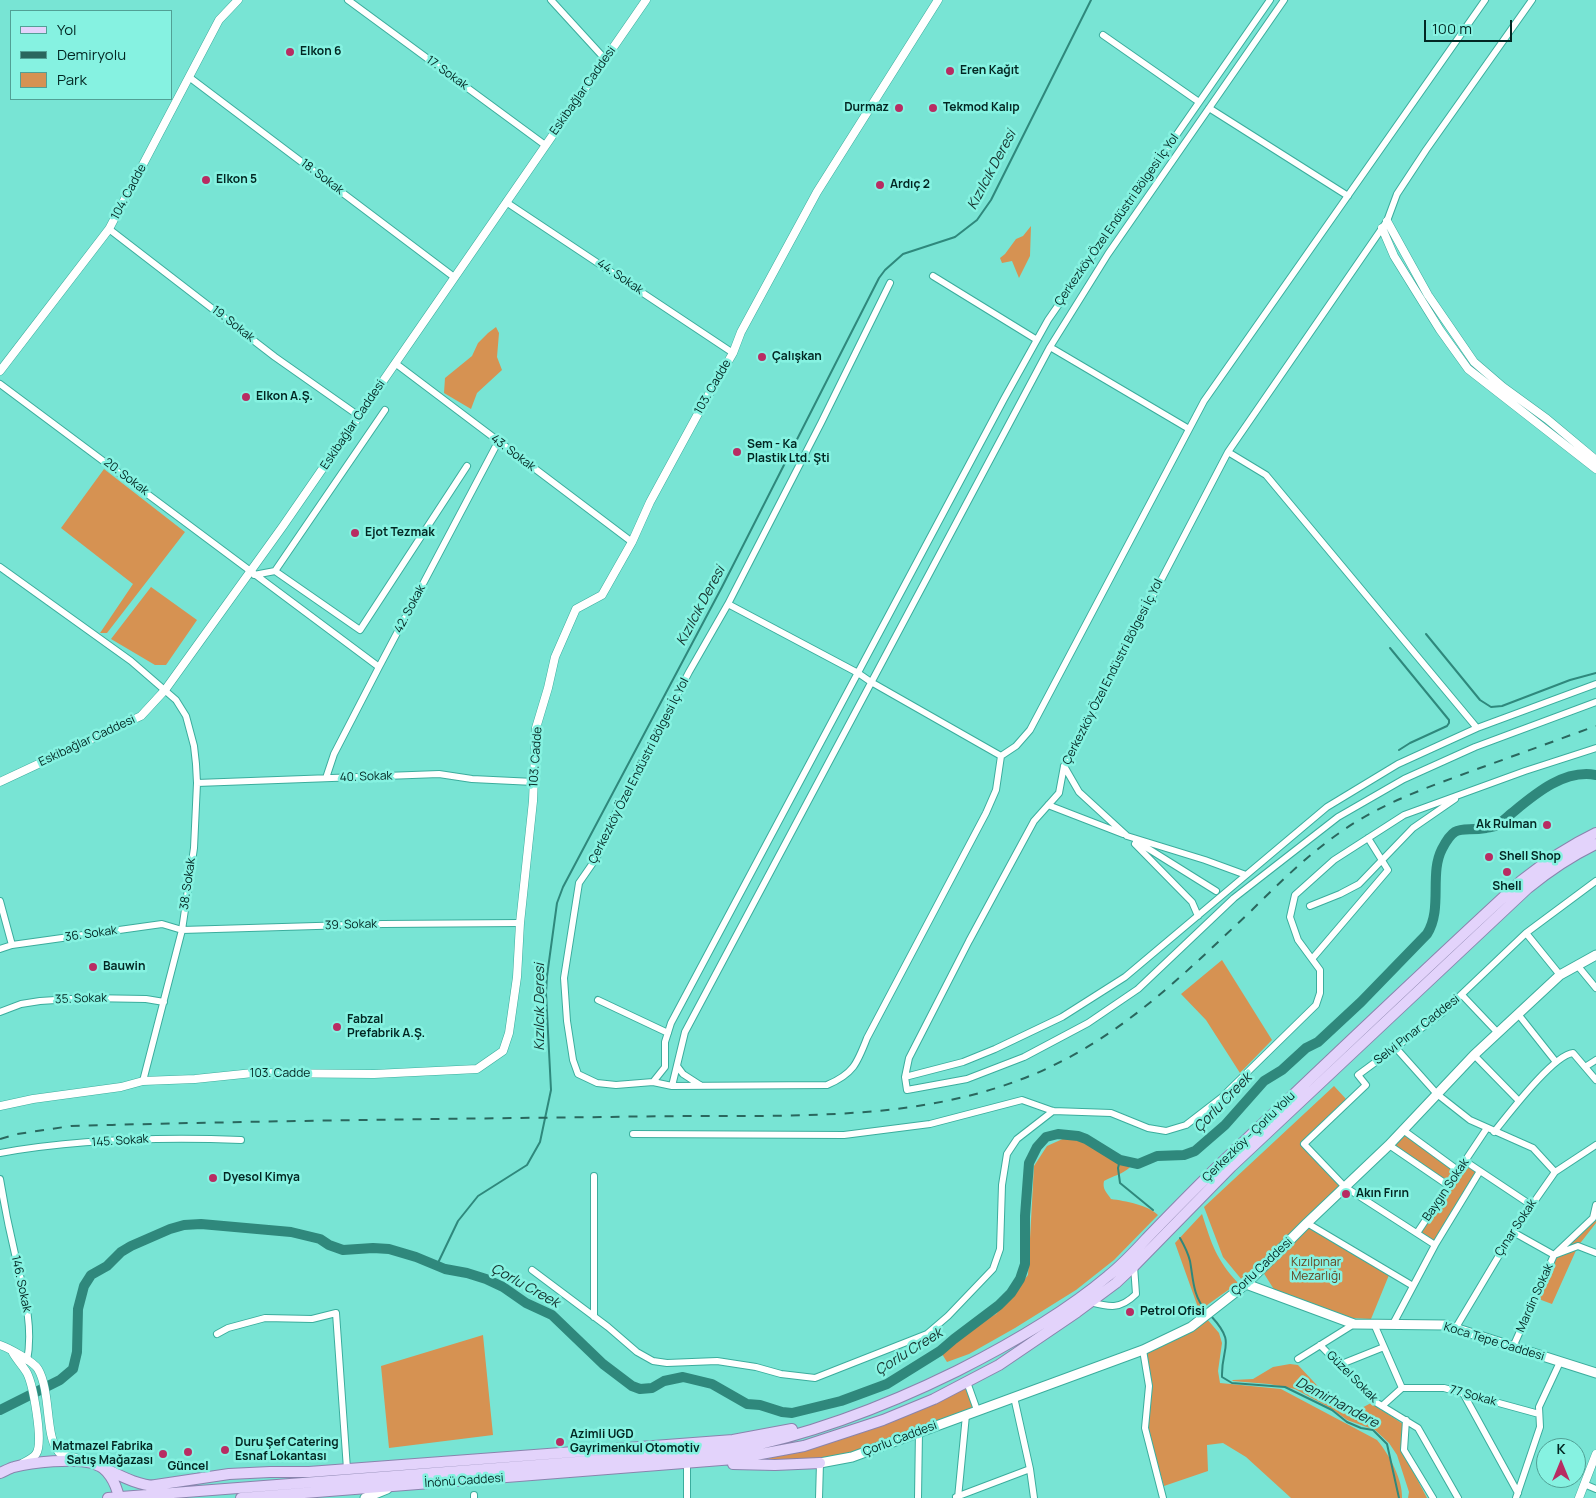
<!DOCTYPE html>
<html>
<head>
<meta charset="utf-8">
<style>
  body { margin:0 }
  #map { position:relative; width:1596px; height:1498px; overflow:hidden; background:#78e4d4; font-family:Manrope,sans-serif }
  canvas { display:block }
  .legend { position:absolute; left:10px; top:10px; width:162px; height:90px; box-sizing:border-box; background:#86f2e1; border:1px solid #51a095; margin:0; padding:6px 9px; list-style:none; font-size:15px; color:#022622 }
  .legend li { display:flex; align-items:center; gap:10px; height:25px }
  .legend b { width:25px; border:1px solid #51a095 }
  .north { position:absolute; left:1536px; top:1438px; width:50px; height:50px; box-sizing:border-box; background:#86f2e1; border:1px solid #51a095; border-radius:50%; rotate:0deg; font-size:14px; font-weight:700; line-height:20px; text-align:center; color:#022622 }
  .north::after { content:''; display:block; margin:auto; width:18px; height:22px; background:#b82c62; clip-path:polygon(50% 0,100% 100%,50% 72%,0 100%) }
  .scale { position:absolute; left:1424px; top:20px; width:88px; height:22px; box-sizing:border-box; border:2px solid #022622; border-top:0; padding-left:6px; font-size:15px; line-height:18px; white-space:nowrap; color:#022622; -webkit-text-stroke:4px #86f2e1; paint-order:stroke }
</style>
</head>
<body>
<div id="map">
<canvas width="1596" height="1498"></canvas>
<ul class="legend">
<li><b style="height:6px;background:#e3d3fb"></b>Yol</li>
<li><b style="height:6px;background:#2a675e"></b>Demiryolu</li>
<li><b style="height:14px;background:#d69252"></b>Park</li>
</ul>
<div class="north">K</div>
<div class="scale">100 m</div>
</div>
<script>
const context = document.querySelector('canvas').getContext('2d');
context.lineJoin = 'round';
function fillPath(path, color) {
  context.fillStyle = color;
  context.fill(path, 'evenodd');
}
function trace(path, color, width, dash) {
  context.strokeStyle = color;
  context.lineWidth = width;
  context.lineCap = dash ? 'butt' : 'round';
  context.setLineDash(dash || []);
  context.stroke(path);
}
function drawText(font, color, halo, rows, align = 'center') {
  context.font = font + ' Manrope,sans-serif';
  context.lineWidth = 5;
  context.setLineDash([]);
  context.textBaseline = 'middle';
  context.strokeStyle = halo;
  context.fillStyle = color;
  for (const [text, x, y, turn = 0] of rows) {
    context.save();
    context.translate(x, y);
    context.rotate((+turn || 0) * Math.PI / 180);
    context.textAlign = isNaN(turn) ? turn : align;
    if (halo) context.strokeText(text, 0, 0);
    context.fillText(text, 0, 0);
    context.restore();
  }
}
fillPath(new Path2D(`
  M 1031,226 L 1030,256 L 1019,278 L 1012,261 L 1002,263 L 1000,258 L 1005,254 L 1016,239 L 1023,236 Z
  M 496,327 L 499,333 L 497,357 L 502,370 L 477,393 L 471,409 L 444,393 L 445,378 L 472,356 L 478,343 L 488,333 Z
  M 104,469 L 185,532 L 107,633 L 100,633 L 133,584 L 61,528 Z
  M 151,587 L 197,620 L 166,665 L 155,665 L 111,639 Z
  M 1222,960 L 1272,1040 L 1240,1073 L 1206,1020 L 1181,994 Z
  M 1334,1086 L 1346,1099 L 1300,1143 L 1340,1185 L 1242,1280 L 1223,1257 L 1204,1207 Z
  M 1403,1130 L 1458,1171 L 1465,1161 L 1480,1171 L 1435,1245 L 1417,1233 L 1449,1186 L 1389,1145 Z
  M 1067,1137 L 1134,1160 C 1130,1173 1114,1175 1104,1181 C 1102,1189 1107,1193 1111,1199 C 1125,1201 1148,1205 1158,1215 L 1114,1260 L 1076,1290 L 1015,1328 L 969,1354 L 947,1362 L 942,1354 L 971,1327 L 996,1314 L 1028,1275 L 1034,1166 L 1047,1146 Z
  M 1596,1205 L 1596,1223 L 1578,1246 L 1552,1304 L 1536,1298 L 1554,1255 L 1593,1218 Z
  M 1202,1214 C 1212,1245 1216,1259 1238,1283 L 1203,1308 L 1200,1313 L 1175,1243 Z
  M 1309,1225 L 1389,1275 L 1371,1319 L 1351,1318 L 1275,1291 L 1263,1272 Z
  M 1207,1319 L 1219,1333 L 1222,1343 L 1218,1371 L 1220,1383 L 1281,1389 L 1377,1440 C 1389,1454 1403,1480 1402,1498 L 1291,1498 L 1246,1457 L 1223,1443 L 1207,1445 L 1208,1471 L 1164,1486 L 1147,1428 L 1150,1387 L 1145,1350 Z
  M 483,1335 L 493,1435 L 389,1448 L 381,1366 Z
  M 1290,1364 L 1298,1365 L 1327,1396 L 1354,1412 L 1371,1403 L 1403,1424 L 1402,1450 L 1427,1498 L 1408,1498 L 1409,1492 L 1397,1455 L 1389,1443 L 1375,1430 L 1347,1420 L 1332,1409 L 1295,1389 L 1269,1384 L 1232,1381 L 1233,1380 L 1253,1379 L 1273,1367 Z
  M 965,1387 L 974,1410 L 852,1455 L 821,1461 L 780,1461 L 767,1459 L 848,1435 Z`), '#d69252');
trace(new Path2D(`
  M 1426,634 L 1480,700 L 1491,707 L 1502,706 L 1570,680 L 1596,673
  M 1390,648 L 1449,720 L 1449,723 L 1447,726 L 1410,743 L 1399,750
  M 1120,1160 L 1118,1168 L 1120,1183 L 1153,1210
  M 1180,1238 C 1184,1245 1188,1253 1190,1261 C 1193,1277 1193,1298 1206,1310
  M 437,1265 L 458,1221 L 478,1196 L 527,1165 L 540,1142 L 551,1090 L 546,993 L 547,976 L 557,903 L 563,887 L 722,587 L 879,278 L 885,270 L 903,254 L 955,237 L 977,220 L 991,200 L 1091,0
  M 1211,1316 C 1237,1344 1221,1346 1222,1377 L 1232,1383 L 1285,1387 L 1332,1410 L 1347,1422 L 1361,1428 L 1373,1430 L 1387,1444 L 1399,1498`), '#2f887c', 2);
trace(new Path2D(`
  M 0,1410 L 60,1380 L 73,1369 L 77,1352 L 78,1309 L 84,1286 L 91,1275 L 107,1266 L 121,1252 L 131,1246 L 170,1229 L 184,1225 L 201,1224 L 291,1232 L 320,1239 L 329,1245 L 343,1250 L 373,1248 L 389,1249 L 416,1257 L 445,1269 L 467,1273 L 486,1279 L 503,1287 L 526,1303 L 552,1315 L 603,1364 L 632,1386 L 640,1389 L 652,1388 L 664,1381 L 683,1377 L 712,1384 L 747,1404 L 760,1405 L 782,1412 L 792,1413 L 841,1401 L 887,1384 L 940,1351 L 954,1339 L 999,1305 L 1011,1293 L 1020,1279 L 1025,1264 L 1025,1216 L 1029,1163 L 1037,1147 L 1046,1137 L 1058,1134 L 1078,1136 L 1086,1139 L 1120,1160 L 1138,1164 L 1157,1156 L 1184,1155 L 1195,1151 L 1225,1125 L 1264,1081 L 1282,1070 L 1306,1048 L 1318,1042 L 1361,1002 L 1427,934 C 1443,909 1429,874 1442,849 C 1456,822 1461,832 1486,828 C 1490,827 1494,827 1497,825 C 1502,822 1507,817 1512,813 C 1535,794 1564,769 1596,775`), '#2f887c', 10);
const minor = new Path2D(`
  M 348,0 L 545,145
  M 551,0 L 605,59
  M 1532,0 L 1426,150 L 1397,194 L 1387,221 L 1228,452 L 1064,766 L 1059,793 L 1034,821 L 969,941 L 909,1058 L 905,1077 L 907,1090 L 967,1079 L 1024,1057 L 1088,1023 L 1138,989 L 1234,898 L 1338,817 L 1404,779 L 1475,747 L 1596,702
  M 1103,35 L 1199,102
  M 189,77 L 454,277
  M 1209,108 L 1348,196
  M 506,202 L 733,353
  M 109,229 L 275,357 L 359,416
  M 933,276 L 1037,340
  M 890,283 L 821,423 L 728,604 L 689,672 L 610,824 L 597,857 L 579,883 L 564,978 L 567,1021 L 573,1060 L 578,1074 L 597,1083 L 616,1085 L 653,1082 L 672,1086 L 827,1085 C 853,1074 857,1064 867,1038 L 986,813 L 996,790 L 1001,756 L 1016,746 L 1030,730 L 1204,401 L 1485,0
  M 1050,347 L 1189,429
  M 395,363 L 632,542
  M 0,384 L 379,667
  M 385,410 L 275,571 L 360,630 L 467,466
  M 1228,452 L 1266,475 L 1477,728
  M 0,567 L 131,661 L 176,700 L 186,716 L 194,746 L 196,764 L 197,783 L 194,848 L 182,930 L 143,1081
  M 254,575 L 275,571
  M 728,604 L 858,673 L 871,682 L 1001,756
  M 1064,766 L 1079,792 L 1127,836 L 1205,860 L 1246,875
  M 326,778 L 334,754 L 379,667 L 498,442
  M 197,783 L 439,774 L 472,779 L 534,782
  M 1048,805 L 1123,834
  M 1136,841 L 1216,891
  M 1135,844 L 1192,902 L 1198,916
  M 0,901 L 12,945
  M 1310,906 L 1340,894 L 1359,884 L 1413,828 L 1455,799
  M 1526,933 L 1560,975
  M 0,949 L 12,945 L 162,924 L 182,930 L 383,924 L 520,923
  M 1312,959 L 1388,870 L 1368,838
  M 1577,965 L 1596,988
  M 1462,995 L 1498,1033
  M 598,1000 L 668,1033
  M 0,1012 L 21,1004 L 40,1001 L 87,998 L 146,999 L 164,1002
  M 1518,1014 L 1556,1062
  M 1396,1048 L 1437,1094 L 1470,1120 L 1533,1148 L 1555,1172
  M 1474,1055 L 1519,1101
  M 677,1066 L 683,1074 L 700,1085
  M 1585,1067 L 1596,1060
  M 905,1077 L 963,1062 L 995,1049 L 1062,1017 L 1125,977 L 1327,807 L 1398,764 L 1477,728 L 1596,684
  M 653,1082 L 665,1067 L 665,1042 L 671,1023 L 1004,399 L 1048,320 L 1270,0
  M 672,1086 L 685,1032 L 1050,347 L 1108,254 L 1284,0
  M 1403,1130 L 1459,1171
  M 1494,1132 C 1508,1115 1553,1055 1573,1053 L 1596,1080
  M 633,1134 L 844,1135 L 930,1124 L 1022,1100 L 1053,1111 L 1111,1113 L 1148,1128 L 1166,1131 L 1186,1125 L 1221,1098 L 1316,1005 L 1320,993 L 1320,970 L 1298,940 L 1290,917 L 1295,895 L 1334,860 L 1404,815 L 1525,771 L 1596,748
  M 1389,1145 L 1449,1186
  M 0,1153 C 79,1139 161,1137 241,1140
  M 1465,1161 L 1531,1205
  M 594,1176 L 594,1317
  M 0,1179 C 4,1204 9,1229 15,1254 C 23,1289 34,1325 27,1361
  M 1307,1223 L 1413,1286
  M 1513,1232 L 1554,1255 L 1578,1246 L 1596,1253
  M 1417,1233 L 1487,1128
  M 1435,1245 L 1345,1187 L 1304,1144 L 1366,1085 L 1358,1075 L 1442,1013 L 1526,933 L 1596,881
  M 532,1270 L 608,1327 L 637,1352 L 653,1361 L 667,1363 L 717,1361 L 756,1367 L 781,1374 L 815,1378 L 927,1334 L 948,1316 L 993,1269 L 1000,1249 L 1002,1185 L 1007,1154 L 1017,1139 L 1053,1111
  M 1090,1302 C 1109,1307 1120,1310 1136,1294 L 1134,1266
  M 1374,1324 L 1402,1388
  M 1393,1324 L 1435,1245 L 1480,1171
  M 1455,1329 L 1513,1232 L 1555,1172 L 1596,1145
  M 217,1334 L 228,1328 L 265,1318 L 312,1319 L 336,1313 L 347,1469
  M 1320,1345 L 1377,1403 L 1418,1428 L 1458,1498
  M 1513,1347 L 1554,1255 L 1593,1218 L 1596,1205
  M 1143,1350 L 1149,1386 L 1145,1428 L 1163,1498
  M 1298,1359 L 1354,1324
  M 1339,1365 L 1384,1347
  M 967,1382 L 977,1410
  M 1463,1393 L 1518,1493
  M 1014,1397 L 1030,1469 L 1034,1498
  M 1382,1406 L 1402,1388 L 1444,1388 L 1539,1414
  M 1406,1420 L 1404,1450 L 1433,1498
  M 687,1464 L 687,1498
  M 1584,1484 L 1596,1489
  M 474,1495 L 474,1498
  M 956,1497 L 1030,1469
  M 819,1498 L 820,1463
  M 918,1498 L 919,1431
  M 958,1498 L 966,1415
  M 1516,1498 L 1540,1427 L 1539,1407 L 1560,1362`);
const tertiary = new Path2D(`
  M 1387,221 L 1428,295 L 1474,362 L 1503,387 L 1547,419 L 1596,460
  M 1382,228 L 1394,256 L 1440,330 L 1468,369 L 1596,469
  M 0,371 L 109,229 L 219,20 L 238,0
  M 0,782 L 141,716 L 165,690 L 283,526 L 646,0
  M 0,1106 L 33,1099 L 121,1087 L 143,1081 L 195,1079 L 253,1073 L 374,1074 L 477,1069 L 503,1051 L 509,1033 L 517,977 L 520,923 L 533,801 L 536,728 L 548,688 L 555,657 L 576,609 L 602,595 L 632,542 L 650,502 L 705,401 L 733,353 L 741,332 L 817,192 L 938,0
  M 0,1345 C 9,1348 34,1362 38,1369 C 51,1391 45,1436 58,1451 C 62,1456 70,1457 76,1458
  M 13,1353 C 17,1360 23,1366 27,1373 C 33,1385 44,1443 36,1454 C 33,1458 27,1461 23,1463
  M 1579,1498 L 1596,1454`);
const secondary = new Path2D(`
  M 1246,1284 L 1354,1324 L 1445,1325 L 1596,1373
  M 820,1463 L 852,1457 L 1143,1350 L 1191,1327 L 1246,1284 L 1307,1223 L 1389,1145 L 1474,1055 L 1560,975 L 1596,955
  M 365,1498 L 387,1489`);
const primary = new Path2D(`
  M 92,1463 C 113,1471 133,1485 156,1486
  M 733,1464 L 775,1465 L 820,1463
  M 0,1473 C 5,1471 10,1468 14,1467 C 32,1462 74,1458 92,1463 C 108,1467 116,1483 119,1498
  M 149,1486 L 229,1474 L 270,1472 L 309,1472 L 733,1440 L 792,1429
  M 108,1498 L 732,1450 C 811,1435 886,1406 957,1371 C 1010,1344 1063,1314 1108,1276 C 1122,1265 1135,1251 1147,1238 C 1176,1208 1205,1178 1235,1150 C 1330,1060 1425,969 1521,881 C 1545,862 1569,846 1596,833
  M 241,1498 L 734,1459 L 804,1446 L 883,1420 L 934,1399 L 999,1365 L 1077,1312 L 1116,1283 L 1134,1266 L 1231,1167 L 1528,888 C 1549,871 1571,856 1596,844`);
trace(minor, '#3bad9d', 8);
trace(tertiary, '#3bad9d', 9);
trace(secondary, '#3bad9d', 11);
trace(primary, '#8984ad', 12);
trace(minor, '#fff', 6);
trace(tertiary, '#fff', 8);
trace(secondary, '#fff', 9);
trace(primary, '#e3d3fb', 10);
trace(new Path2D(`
  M 0,1139 L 17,1134 L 71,1126 C 249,1121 427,1119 606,1117 C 655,1116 705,1116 754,1116 C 852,1115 945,1112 1037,1073 C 1124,1035 1184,974 1252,910 C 1281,881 1311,852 1345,829 C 1386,801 1434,785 1480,768 C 1519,754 1557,740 1596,726`), '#2a675e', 2, [9, 9]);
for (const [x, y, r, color] of [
  [290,52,5,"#b82c62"],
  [950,71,5,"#b82c62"],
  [899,108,5,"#b82c62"],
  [933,108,5,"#b82c62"],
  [206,180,5,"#b82c62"],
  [880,185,5,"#b82c62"],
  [762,357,5,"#b82c62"],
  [246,397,5,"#b82c62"],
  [737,452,5,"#b82c62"],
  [355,533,5,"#b82c62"],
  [1547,825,5,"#b82c62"],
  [1489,857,5,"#b82c62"],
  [1507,872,5,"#b82c62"],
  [93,967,5,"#b82c62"],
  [337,1027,5,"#b82c62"],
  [213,1178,5,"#b82c62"],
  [1346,1194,5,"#b82c62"],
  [1130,1312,5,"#b82c62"],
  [560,1442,5,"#b82c62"],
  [225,1450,5,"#b82c62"],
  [188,1452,5,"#b82c62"],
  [163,1454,5,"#b82c62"]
]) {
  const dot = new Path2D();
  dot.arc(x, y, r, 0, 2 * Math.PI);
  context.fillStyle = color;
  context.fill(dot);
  trace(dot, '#86f2e1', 2);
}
drawText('bold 12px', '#022622', '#86f2e1', [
  ["Elkon 6",300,52],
  ["Eren Kağıt",960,71],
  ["Durmaz",889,108,"right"],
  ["Tekmod Kalıp",943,108],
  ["Elkon 5",216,180],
  ["Ardıç 2",890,185],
  ["Çalışkan",772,357],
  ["Elkon A.Ş.",256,397],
  ["Sem - Ka",747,445],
  ["Plastik Ltd. Şti",747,459],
  ["Ejot Tezmak",365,533],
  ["Ak Rulman",1537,825,"right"],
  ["Shell Shop",1499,857],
  ["Shell",1507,887,"center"],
  ["Bauwin",103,967],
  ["Fabzal",347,1020],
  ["Prefabrik A.Ş.",347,1034],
  ["Dyesol Kimya",223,1178],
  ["Akın Fırın",1356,1194],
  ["Petrol Ofisi",1140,1312],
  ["Azimli UGD",570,1435],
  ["Gayrimenkul Otomotiv",570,1449],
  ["Duru Şef Catering",235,1443],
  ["Esnaf Lokantası",235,1457],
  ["Matmazel Fabrika",153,1447,"right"],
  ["Satış Mağazası",153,1461,"right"],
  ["Güncel",188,1467,"center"]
], 'left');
drawText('12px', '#022622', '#86f2e1', [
  ["17. Sokak",447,73,36],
  ["Eskibağlar Caddesi",583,91,-55],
  ["18. Sokak",322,177,37],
  ["104. Cadde",129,192,-62],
  ["Çerkezköy Özel Endüstri Bölgesi İç Yol",1117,220,-55],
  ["44. Sokak",620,277,34],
  ["19. Sokak",233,324,38],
  ["103. Cadde",713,387,-60],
  ["Eskibağlar Caddesi",353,425,-56],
  ["43. Sokak",513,453,37],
  ["20. Sokak",126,477,37],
  ["42. Sokak",410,609,-62],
  ["Çerkezköy Özel Endüstri Bölgesi İç Yol",1113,672,-63],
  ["Eskibağlar Caddesi",87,741,-25],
  ["103. Cadde",536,757,-86],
  ["Çerkezköy Özel Endüstri Bölgesi İç Yol",639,771,-63],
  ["40. Sokak",366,777,-2],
  ["38. Sokak",188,884,-82],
  ["39. Sokak",351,925,-2],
  ["36. Sokak",91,934,-8],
  ["35. Sokak",81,999,-2],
  ["Selvi Pınar Caddesi",1417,1030,-38],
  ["103. Cadde",280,1074],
  ["Çerkezköy - Çorlu Yolu",1249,1137,-44],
  ["145. Sokak",120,1141,-4],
  ["Baygın Sokak",1446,1190,-56],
  ["Çınar Sokak",1516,1228,-57],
  ["Çorlu Caddesi",1262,1267,-43],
  ["146. Sokak",21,1284,78],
  ["Mardin Sokak",1535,1298,-66],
  ["Koca Tepe Caddesi",1494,1342,17],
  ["Güzel Sokak",1352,1377,45],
  ["77 Sokak",1473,1396,15],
  ["Çorlu Caddesi",900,1439,-21],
  ["İnönü Caddesi",464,1481,-4]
]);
drawText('12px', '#664220', '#86f2e1', [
  ["Kızılpınar",1316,1263],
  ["Mezarlığı",1316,1277]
]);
drawText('italic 14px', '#15312d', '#86f2e1', [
  ["Kızılcık Deresi",992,170,-62],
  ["Kızılcık Deresi",701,606,-62],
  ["Kızılcık Deresi",540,1007,-90],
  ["Çorlu Creek",1223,1103,-46],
  ["Çorlu Creek",525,1286,29],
  ["Çorlu Creek",909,1352,-32],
  ["Demirhandere",1337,1403,28]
]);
</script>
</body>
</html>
